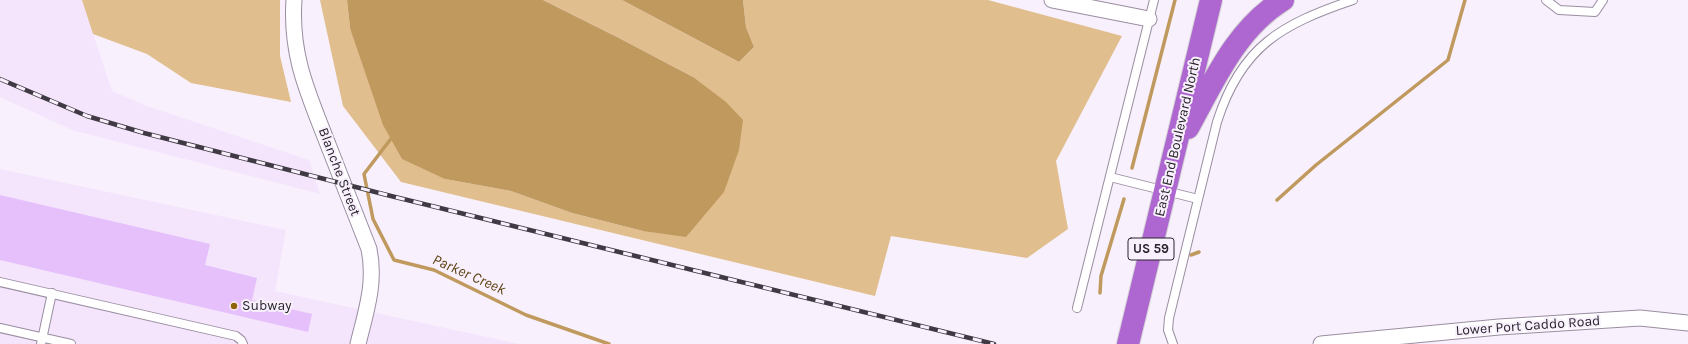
<!DOCTYPE html>
<html>
<head>
<meta charset="utf-8">
<style>
  body { margin:0 }
  canvas { display:block; background:#f8f0fc }
</style>
</head>
<body>
<canvas width="1688" height="344"></canvas>
<script>
const context = document.querySelector('canvas').getContext('2d');
context.lineJoin = 'round';
function fillPath(path, color) {
  context.fillStyle = color;
  context.fill(path, 'evenodd');
}
function trace(path, color, width, dash) {
  context.strokeStyle = color;
  context.lineWidth = width;
  context.lineCap = dash ? 'butt' : 'round';
  context.setLineDash(dash || []);
  context.stroke(path);
}
function drawText(font, color, halo, rows, align = 'center') {
  context.font = font + ' Karla,sans-serif';
  context.lineWidth = 4;
  context.setLineDash([]);
  context.textBaseline = 'middle';
  context.strokeStyle = halo;
  context.fillStyle = color;
  for (const [text, x, y, turn = 0] of rows) {
    context.save();
    context.translate(x, y);
    context.rotate((+turn || 0) * Math.PI / 180);
    context.textAlign = isNaN(turn) ? turn : align;
    if (halo) context.strokeText(text, 0, 0);
    context.fillText(text, 0, 0);
    context.restore();
  }
}
fillPath(new Path2D(`
  M 0,0 L 82,0 L 112,91 L 147,106 L 309,160 L 320,194 L 72,130 L 0,97 Z
  M 0,169 L 286,230 L 275,291 L 519,344 L 0,344 Z`), '#f4e5fc');
fillPath(new Path2D(`
  M 82,0 L 280,0 L 280,56 L 291,102 L 191,83 L 147,54 L 93,34 Z
  M 320,0 L 347,0 L 350,28 L 445,179 L 511,191 L 572,213 L 643,231 L 693,77 L 619,38 L 543,0 L 622,0 L 739,62 L 754,47 L 746,27 L 743,0 L 988,0 L 1122,36 L 1056,161 L 1068,229 L 1027,258 L 891,236 L 875,296 L 401,182 L 343,106 Z`), '#e1be8d');
fillPath(new Path2D(`
  M 347,0 L 543,0 L 619,38 L 693,77 L 726,102 L 743,120 L 739,150 L 724,192 L 686,237 L 643,231 L 572,213 L 511,191 L 445,179 L 402,159 L 383,125 L 350,28 Z
  M 622,0 L 743,0 L 746,27 L 754,47 L 739,62 Z`), '#c0995e');
trace(new Path2D(`
  M 393,136 L 364,174 L 373,219 L 394,260 L 434,270 L 526,315 L 609,344
  M 1132,168 L 1175,0
  M 1277,200 L 1316,165 L 1448,60 L 1465,0
  M 1191,255 L 1199,252
  M 1100,293 L 1101,276 L 1124,199`), '#c0995e', 3.5);
fillPath(new Path2D(`
  M 0,195 L 210,244 L 205,265 L 257,278 L 252,300 L 312,314 L 308,332 L 0,260 Z`), '#e6c0fb');
const lane = new Path2D(`
  M 1546,0 L 1559,10 L 1595,12 L 1603,0
  M 1110,177 L 1198,199
  M 0,282 L 236,336 L 241,340 L 243,344
  M 1077,308 L 1154,0
  M 0,328 L 71,344
  M 41,344 L 52,293
  M 1173,344 L 1168,330 L 1169,318 L 1217,122 C 1241,46 1282,24 1353,0`);
const street = new Path2D(`
  M 294,0 C 290,57 309,95 329,147 C 342,181 356,215 369,249 C 376,283 366,311 358,344
  M 1052,0 L 1149,19
  M 1321,344 L 1499,327 L 1640,318 L 1688,323`);
const highway = new Path2D(`
  M 1188,128 C 1214,81 1236,29 1283,0
  M 1128,344 L 1211,0`);
trace(lane, '#9a8da1', 10);
trace(street, '#9a8da1', 17);
trace(highway, '#d4d3d5', 24);
trace(lane, '#fff', 8);
trace(street, '#fff', 15);
trace(highway, '#ae67d1', 22);
const rail = new Path2D(`
  M 0,79 L 87,116 L 144,133 L 391,196 L 994,344`);
trace(rail, '#3f3a43', 4.5);
trace(rail, '#f8f0fc', 3, [9]);
for (const [x, y, r, color] of [
  [234,306,4,"#8f630b"]
]) {
  const dot = new Path2D();
  dot.arc(x, y, r, 0, 2 * Math.PI);
  context.fillStyle = color;
  context.fill(dot);
  trace(dot, '#f8f0fc', 1.5);
}
for (const [x, y, w] of [
  [1151,249,46]
]) {
  const box = new Path2D();
  box.roundRect(x - w / 2, y - 11, w, 22, 3);
  context.fillStyle = '#f8f0fc';
  context.fill(box);
  trace(box, '#2a252d', 1);
}
drawText('bold 13px', '#2a252d', null, [
  ["US 59",1151,249]
]);
drawText('14px', '#2a252d', '#f8f0fc', [
  ["East End Boulevard North",1178,137,-77],
  ["Blanche Street",339,172,69],
  ["Lower Port Caddo Road",1528,326,-4]
]);
drawText('14px', '#2a252d', '#f8f0fc', [
  ["Subway",242,306]
], 'left');
drawText('italic 15px', '#5d4213', '#f8f0fc', [
  ["Parker Creek",469,275,24]
]);
</script>
</body>
</html>
